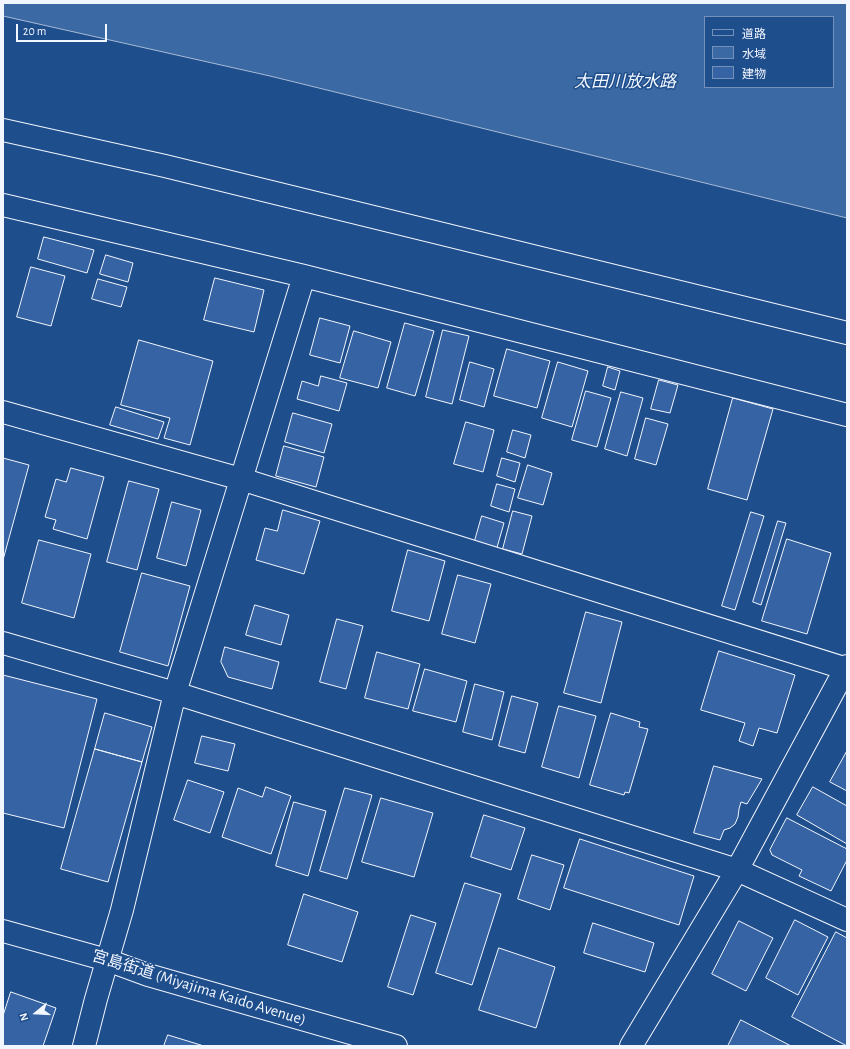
<!DOCTYPE html>
<html>
<head>
<meta charset="utf-8">
<style>
  body { margin:0 }
  #map { position:relative; width:850px; height:1049px; overflow:hidden; background:#1f4e8c; font-family:"Alegreya Sans","Noto Sans JP",sans-serif }
  canvas { display:block }
  .frame { position:absolute; inset:0; border:4px solid #f2f6ff; pointer-events:none }
  .legend { position:absolute; left:704px; top:16px; width:130px; height:72px; box-sizing:border-box; background:#1f4e8c; border:1px solid #7391ba; margin:0; padding:5px 7px; list-style:none; font-size:12px; color:#f2f6ff }
  .legend li { display:flex; align-items:center; gap:8px; height:20px }
  .legend b { width:20px; border:1px solid #7391ba }
  .north { position:absolute; left:16px; top:993px; width:40px; height:40px; -webkit-text-stroke:3px #1f4e8c; paint-order:stroke; rotate:252deg; font-size:11px; font-weight:700; line-height:16px; text-align:center; color:#f2f6ff }
  .north::after { content:''; display:block; margin:auto; width:14px; height:18px; background:#f2f6ff; clip-path:polygon(50% 0,100% 100%,50% 72%,0 100%) }
  .scale { position:absolute; left:16px; top:24px; width:91px; height:18px; box-sizing:border-box; border:2px solid #f2f6ff; border-top:0; padding-left:5px; font-size:12px; line-height:14px; white-space:nowrap; color:#f2f6ff; -webkit-text-stroke:3px #1f4e8c; paint-order:stroke }
</style>
</head>
<body>
<div id="map">
<canvas width="850" height="1049"></canvas>
<div class="frame"></div>
<ul class="legend">
<li><b style="height:5px;background:#1f4e8c"></b>道路</li>
<li><b style="height:11px;background:#3b69a3"></b>水域</li>
<li><b style="height:11px;background:#3563a3"></b>建物</li>
</ul>
<div class="north">N</div>
<div class="scale">20 m</div>
</div>
<script>
const context = document.querySelector('canvas').getContext('2d');
context.lineJoin = 'round';
function fillPath(path, color) {
  context.fillStyle = color;
  context.fill(path, 'evenodd');
}
function trace(path, color, width, dash) {
  context.strokeStyle = color;
  context.lineWidth = width;
  context.lineCap = dash ? 'butt' : 'round';
  context.setLineDash(dash || []);
  context.stroke(path);
}
function drawText(font, color, halo, rows, align = 'center') {
  context.font = font + ' "Alegreya Sans","Noto Sans JP",sans-serif';
  context.lineWidth = 3;
  context.setLineDash([]);
  context.textBaseline = 'middle';
  context.strokeStyle = halo;
  context.fillStyle = color;
  for (const [text, x, y, turn = 0] of rows) {
    context.save();
    context.translate(x, y);
    context.rotate((+turn || 0) * Math.PI / 180);
    context.textAlign = isNaN(turn) ? turn : align;
    if (halo) context.strokeText(text, 0, 0);
    context.fillText(text, 0, 0);
    context.restore();
  }
}
const water = new Path2D(`
  M 3,3 L 847,3 L 847,218 L 270,76 L 3,16 ZM 705,17 L 833,17 L 833,87 L 705,87 Z`);
fillPath(water, '#3b69a3');
trace(water, '#a8bbd7', 1);
const building = new Path2D(`
  M 44,237 L 94,250 L 87,273 L 38,259 Z
  M 106,255 L 133,263 L 128,282 L 100,274 Z
  M 31,267 L 65,276 L 51,326 L 17,317 Z
  M 215,278 L 264,290 L 254,332 L 204,320 Z
  M 98,279 L 127,287 L 121,307 L 92,299 Z
  M 320,318 L 350,326 L 340,363 L 310,355 Z
  M 405,323 L 434,331 L 415,396 L 387,388 Z
  M 443,330 L 469,336 L 452,404 L 426,397 Z
  M 354,331 L 391,342 L 378,388 L 340,378 Z
  M 139,340 L 213,361 L 190,445 L 164,438 L 170,418 L 121,405 Z
  M 507,349 L 550,361 L 537,408 L 494,396 Z
  M 470,362 L 494,369 L 484,407 L 460,400 Z
  M 558,362 L 588,371 L 572,427 L 542,418 Z
  M 608,367 L 620,371 L 615,390 L 603,386 Z
  M 321,376 L 347,383 L 339,411 L 297,399 L 302,381 L 318,386 Z
  M 659,380 L 678,385 L 670,413 L 651,409 Z
  M 586,391 L 611,398 L 597,447 L 572,440 Z
  M 621,392 L 643,398 L 627,456 L 605,449 Z
  M 733,398 L 773,409 L 747,500 L 708,489 Z
  M 116,407 L 164,422 L 158,439 L 110,425 Z
  M 293,413 L 332,424 L 324,453 L 285,442 Z
  M 646,418 L 668,424 L 656,465 L 635,459 Z
  M 466,422 L 494,430 L 483,472 L 454,464 Z
  M 513,430 L 531,435 L 525,458 L 507,452 Z
  M 284,446 L 324,457 L 316,487 L 276,476 Z
  M 3,458 L 29,465 L 3,560 Z
  M 502,458 L 520,463 L 515,482 L 497,476 Z
  M 528,465 L 552,473 L 543,505 L 518,498 Z
  M 71,468 L 104,477 L 87,539 L 53,529 L 56,520 L 45,517 L 56,479 L 66,482 Z
  M 129,481 L 159,489 L 137,570 L 107,562 Z
  M 497,484 L 515,489 L 509,512 L 491,506 Z
  M 172,502 L 201,510 L 186,566 L 157,558 Z
  M 283,510 L 320,521 L 304,574 L 256,560 L 265,528 L 277,531 Z
  M 513,511 L 532,516 L 522,554 L 503,549 Z
  M 751,512 L 764,516 L 735,610 L 722,606 Z
  M 482,516 L 504,523 L 496,551 L 474,544 Z
  M 778,521 L 786,523 L 761,605 L 753,602 Z
  M 787,539 L 831,553 L 807,634 L 762,621 Z
  M 39,540 L 91,554 L 74,618 L 22,603 Z
  M 408,550 L 445,561 L 429,621 L 392,611 Z
  M 142,573 L 190,586 L 168,666 L 120,652 Z
  M 458,575 L 491,584 L 475,643 L 442,634 Z
  M 255,605 L 289,615 L 281,645 L 246,635 Z
  M 586,612 L 622,622 L 601,703 L 564,693 Z
  M 337,619 L 363,626 L 346,689 L 320,682 Z
  M 225,647 L 279,662 L 272,689 L 228,677 L 221,662 Z
  M 719,651 L 795,675 L 777,733 L 759,728 L 753,746 L 739,741 L 745,723 L 701,710 Z
  M 377,652 L 420,664 L 408,709 L 365,698 Z
  M 425,669 L 467,681 L 456,722 L 413,711 Z
  M 3,675 L 97,699 L 64,828 L 3,813 Z
  M 475,684 L 504,692 L 492,740 L 463,732 Z
  M 512,696 L 538,703 L 525,753 L 499,746 Z
  M 559,706 L 596,716 L 579,778 L 542,767 Z
  M 105,713 L 152,727 L 142,762 L 95,749 Z
  M 611,713 L 640,722 L 639,727 L 648,729 L 629,793 L 625,792 L 624,795 L 590,785 Z
  M 202,736 L 235,744 L 228,771 L 195,763 Z
  M 95,749 L 142,762 L 108,882 L 61,869 Z
  M 847,751 L 847,791 L 830,782 Z
  M 714,766 L 762,779 L 747,804 L 741,802 L 739,809 L 738,817 L 735,824 L 730,828 L 724,830 L 720,840 L 694,833 Z
  M 188,780 L 224,792 L 210,833 L 174,820 Z
  M 266,787 L 291,796 L 271,854 L 222,837 L 238,788 L 262,797 Z
  M 813,787 L 847,806 L 847,844 L 797,815 Z
  M 345,788 L 372,795 L 347,879 L 320,871 Z
  M 381,798 L 433,813 L 414,877 L 362,862 Z
  M 294,802 L 326,811 L 308,876 L 276,866 Z
  M 484,815 L 525,828 L 511,870 L 471,857 Z
  M 787,818 L 847,849 L 847,860 L 831,891 L 799,876 L 802,870 L 772,855 L 770,850 Z
  M 580,839 L 694,876 L 679,925 L 564,888 Z
  M 532,855 L 564,865 L 550,910 L 518,899 Z
  M 465,883 L 501,894 L 472,985 L 436,973 Z
  M 304,894 L 358,912 L 342,962 L 288,945 Z
  M 411,915 L 436,923 L 413,995 L 388,987 Z
  M 795,920 L 828,937 L 798,995 L 766,978 Z
  M 739,921 L 773,938 L 746,991 L 712,974 Z
  M 593,923 L 654,943 L 645,972 L 584,953 Z
  M 836,932 L 847,938 L 847,1046 L 792,1017 Z
  M 499,948 L 555,967 L 536,1028 L 479,1010 Z
  M 11,992 L 56,1008 L 43,1046 L 3,1046 L 3,1016 Z
  M 741,1020 L 791,1046 L 728,1046 Z
  M 168,1035 L 204,1046 L 164,1046 Z`);
fillPath(building, '#3563a3');
trace(building, '#f2f6ff', 1);
const street = new Path2D(`
  M 3,205 L 304,276 L 847,415
  M 3,412 L 241,479 L 847,669
  M 3,643 L 175,693 L 737,870 L 847,920
  M 84,1046 L 96,999 L 122,910 L 175,693 L 304,276
  M 631,1046 L 737,870 L 847,666`);
const secondary = new Path2D(`
  M 3,130 L 165,166 L 847,333
  M 3,931 L 107,960 L 148,975 L 396,1046`);
trace(street, '#f2f6ff', 24);
trace(secondary, '#f2f6ff', 24);
trace(street, '#1f4e8c', 22);
trace(secondary, '#1f4e8c', 22);
drawText('16px', '#f2f6ff', '#1f4e8c', [
  ["宮島街道 (Miyajima Kaido Avenue)",199,988,17]
]);
drawText('italic 17px', '#f2f6ff', '#1f4e8c', [
  ["太田川放水路",625,82]
]);
</script>
</body>
</html>
